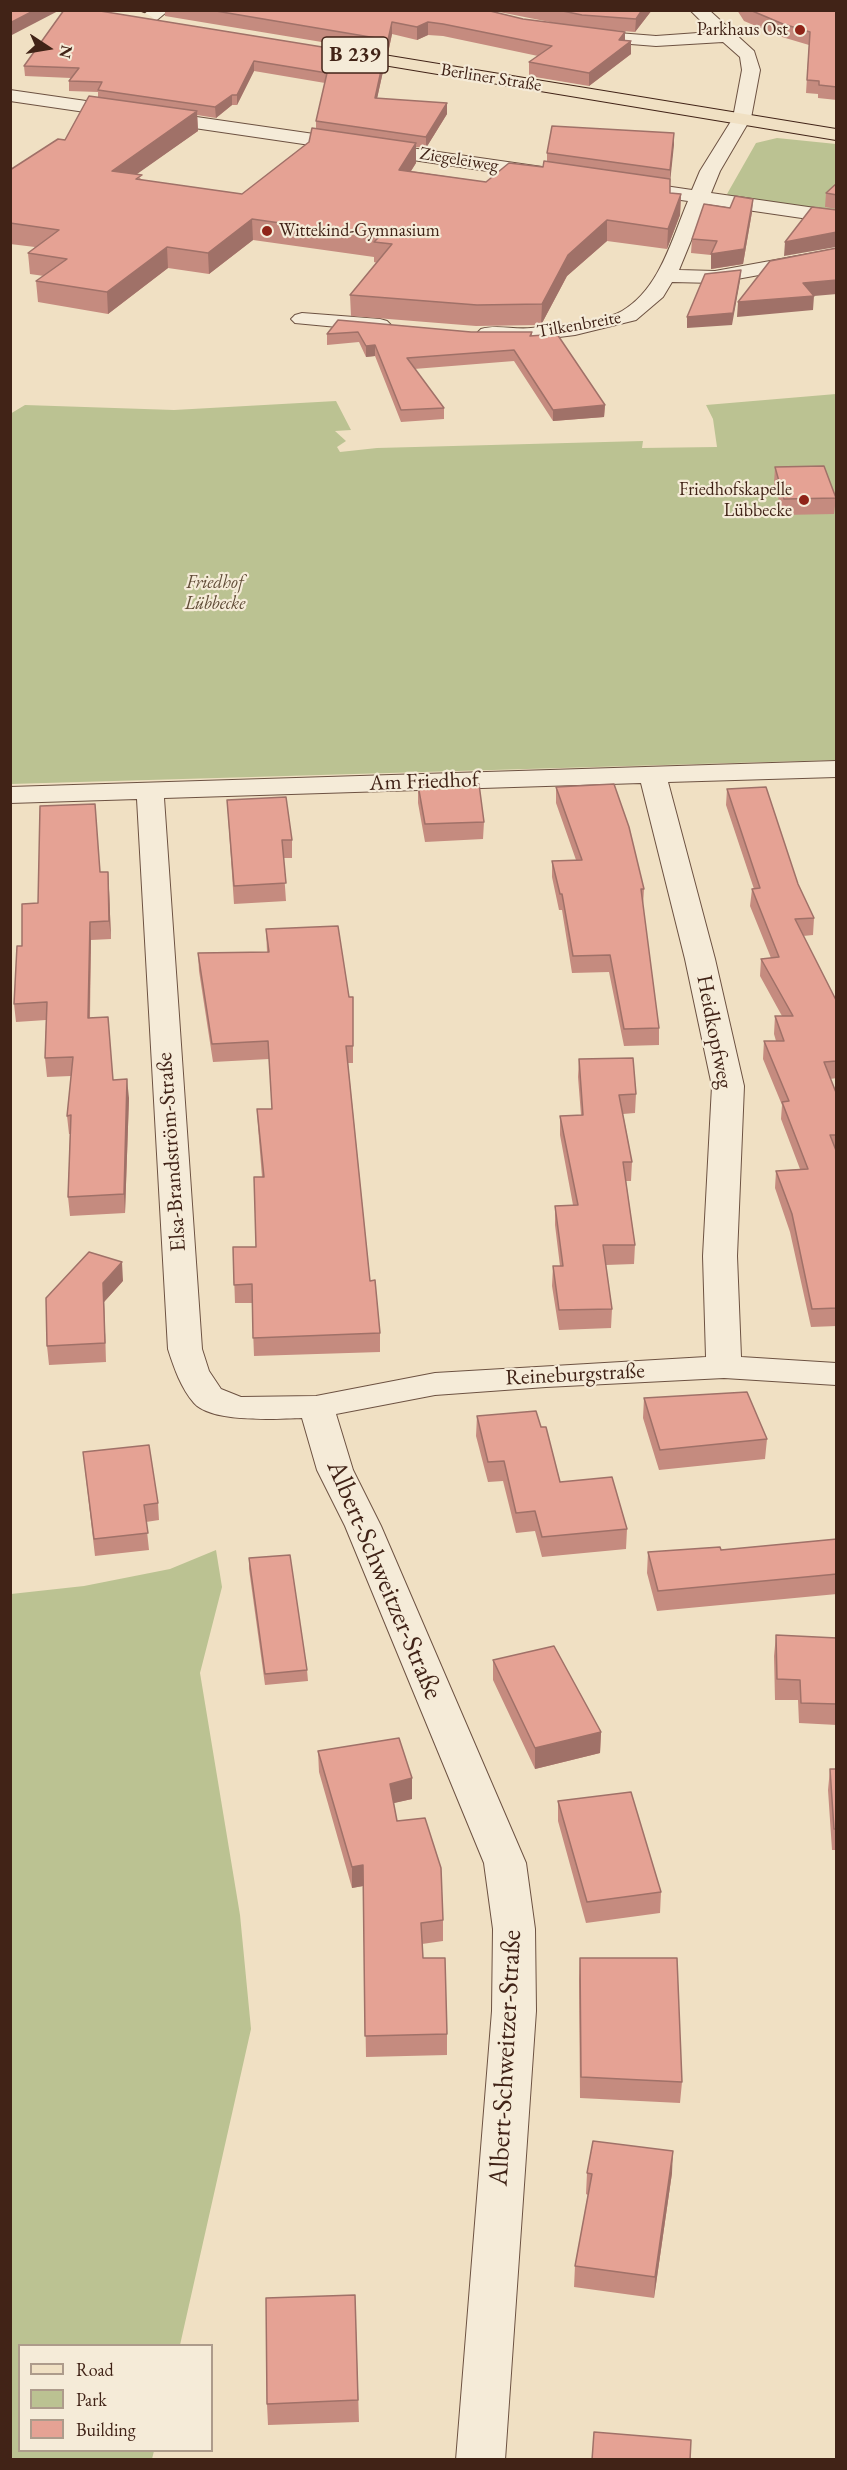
<!DOCTYPE html>
<html>
<head>
<meta charset="utf-8">
<style>
  body { margin:0 }
  #map { position:relative; width:847px; height:2470px; overflow:hidden; background:#f0e0c3; font-family:"EB Garamond",serif }
  canvas { display:block }
  .frame { position:absolute; inset:0; border:12px solid #412317; pointer-events:none }
  .legend { position:absolute; left:18px; top:2344px; width:195px; height:108px; box-sizing:border-box; background:#f5ebd8; border:2px solid #ad9b8b; margin:0; padding:8px 10px; list-style:none; font-size:18px; color:#412317 }
  .legend li { display:flex; align-items:center; gap:12px; height:30px }
  .legend b { width:30px; border:2px solid #ad9b8b }
  .north { position:absolute; left:18px; top:18px; width:60px; height:60px; -webkit-text-stroke:4px #f5ebd8; paint-order:stroke; rotate:102deg; font-size:16px; font-weight:700; line-height:24px; text-align:center; color:#412317 }
  .north::after { content:''; display:block; margin:auto; width:21px; height:27px; background:#412317; clip-path:polygon(50% 0,100% 100%,50% 72%,0 100%) }
</style>
</head>
<body>
<div id="map">
<canvas width="847" height="2470"></canvas>
<div class="frame"></div>
<ul class="legend">
<li><b style="height:8px;background:#f0e0c3"></b>Road</li>
<li><b style="height:16px;background:#bbc292"></b>Park</li>
<li><b style="height:16px;background:#e5a294"></b>Building</li>
</ul>
<div class="north">N</div>
</div>
<script>
const context = document.querySelector('canvas').getContext('2d');
context.lineJoin = 'round';
function fillPath(path, color) {
  context.fillStyle = color;
  context.fill(path, 'evenodd');
}
function trace(path, color, width, dash) {
  context.strokeStyle = color;
  context.lineWidth = width;
  context.lineCap = dash ? 'butt' : 'round';
  context.setLineDash(dash || []);
  context.stroke(path);
}
function drawText(font, color, halo, rows, align = 'center') {
  context.font = font + ' "EB Garamond",serif';
  context.lineWidth = 4.5;
  context.setLineDash([]);
  context.textBaseline = 'middle';
  context.strokeStyle = halo;
  context.fillStyle = color;
  for (const [text, x, y, turn = 0] of rows) {
    context.save();
    context.translate(x, y);
    context.rotate((+turn || 0) * Math.PI / 180);
    context.textAlign = isNaN(turn) ? turn : align;
    if (halo) context.strokeText(text, 0, 0);
    context.fillText(text, 0, 0);
    context.restore();
  }
}
fillPath(new Path2D(`
  M 777,138 L 836,144 L 836,206 L 834,213 L 735,199 L 727,194 L 756,143 Z
  M 836,394 L 836,760 L 11,784 L 10,414 L 25,405 L 174,410 L 336,401 L 351,430 L 335,431 L 346,441 L 337,447 L 340,452 L 377,448 L 643,441 L 642,448 L 717,447 L 713,419 L 706,405 Z
  M 216,1550 L 222,1587 L 200,1673 L 240,1915 L 251,2029 L 180,2345 L 20,2346 L 20,2450 L 154,2451 L 152,2459 L 11,2459 L 11,1594 L 84,1586 L 170,1569 Z`), '#bbc292');
const minor = new Path2D(`
  M 149,10 L 169,10 L 152,24 L 140,24 L 137,20 Z
  M 690,10 L 709,10 L 754,51 L 760,70 L 751,118 L 720,171 L 711,193 L 836,211 L 836,223 L 706,204 L 679,270 L 715,271 L 836,249 L 836,261 L 715,283 L 672,282 L 663,297 L 636,320 L 575,335 L 527,341 L 481,337 L 477,333 L 481,329 C 497,324 514,330 531,328 C 554,325 603,322 622,311 C 660,289 672,238 688,201 L 638,194 L 628,188 L 638,182 L 692,190 L 700,171 L 733,118 L 742,70 L 740,57 L 723,42 L 656,46 L 580,40 L 571,35 L 580,30 L 656,36 L 712,32 Z
  M 10,90 L 549,168 L 559,174 L 549,180 L 10,101 Z
  M 302,313 L 380,319 L 387,321 L 391,325 L 387,329 L 380,331 L 295,323 L 291,319 L 295,315 Z
  M 836,761 L 836,777 L 668,782 L 715,959 L 744,1086 L 737,1256 L 741,1357 L 836,1363 L 836,1385 L 724,1378 L 546,1387 L 435,1395 L 336,1414 L 353,1470 L 381,1526 L 526,1863 L 535,1929 L 536,2011 L 505,2460 L 456,2460 L 492,2011 L 493,1929 L 484,1863 L 345,1526 L 317,1470 L 302,1418 C 276,1419 212,1423 194,1403 C 181,1388 174,1368 168,1349 L 137,799 L 10,803 L 10,787 ZM 641,783 L 685,959 L 712,1086 L 703,1256 L 706,1357 L 435,1373 L 316,1396 L 241,1397 L 221,1389 L 209,1371 L 202,1349 L 164,798 Z`);
const primary = new Path2D(`
  M 104,10 C 119,10 144,7 155,20 L 146,25 L 106,14 Z
  M 341,48 L 836,129 L 836,140 L 335,57 L 332,53 L 335,49 Z`);
trace(minor, '#6d5242', 2);
trace(primary, '#412317', 2);
fillPath(minor, '#f5ebd8');
fillPath(primary, '#f0e0c3');
fillPath(new Path2D(`
  M 64,10 L 384,67 L 377,98 L 447,114 L 426,148 L 416,147 L 416,163 L 411,171 L 486,182 L 543,167 L 547,162 L 547,153 L 674,133 L 670,179 L 670,193 L 681,194 L 680,215 L 667,249 L 607,241 L 567,276 L 541,325 L 476,326 L 351,316 L 350,295 L 377,263 L 374,262 L 374,257 L 253,240 L 209,274 L 168,268 L 108,314 L 38,302 L 36,281 L 44,276 L 30,274 L 28,253 L 35,247 L 10,244 L 10,170 L 65,140 L 98,97 L 98,92 L 69,91 L 69,81 L 71,78 L 25,76 L 24,66 ZM 254,71 L 325,83 L 316,121 L 316,128 L 309,142 L 242,194 L 142,180 L 136,174 L 198,131 L 197,115 L 216,118 L 232,105 L 237,105 Z
  M 165,10 L 487,10 L 523,19 L 555,23 L 489,10 L 652,10 L 635,32 L 609,30 L 625,32 L 625,40 L 631,41 L 631,54 L 589,86 L 529,76 L 529,62 L 538,56 L 443,36 L 428,35 L 417,40 L 392,34 L 388,53 L 165,16 Z
  M 737,10 L 837,10 L 837,100 L 818,98 L 818,94 L 806,93 L 809,45 L 782,37 L 744,21 Z
  M 837,183 L 837,209 L 825,207 L 826,193 Z
  M 752,212 L 743,264 L 711,269 L 711,255 L 691,253 L 692,239 Z
  M 338,320 L 471,332 L 532,332 L 532,336 L 605,405 L 604,417 L 553,421 L 514,361 L 414,369 L 444,408 L 444,419 L 401,422 L 375,356 L 366,357 L 359,342 L 327,345 L 327,334 Z
  M 775,467 L 836,498 L 834,514 L 783,515 L 774,483 Z
  M 418,785 L 484,822 L 483,839 L 425,842 L 418,803 Z
  M 556,787 L 644,889 L 643,906 L 659,1028 L 659,1045 L 624,1046 L 609,972 L 572,973 L 562,910 L 559,910 L 552,877 L 552,861 L 576,860 L 556,803 Z
  M 727,789 L 798,884 L 814,918 L 813,935 L 803,936 L 837,1002 L 837,1078 L 830,1079 L 837,1095 L 837,1326 L 811,1327 L 790,1232 L 775,1188 L 776,1171 L 800,1169 L 781,1119 L 782,1105 L 763,1059 L 764,1041 L 776,1041 L 774,1034 L 775,1016 L 782,1016 L 760,976 L 761,959 L 771,958 L 750,906 L 752,889 L 754,889 L 726,805 Z
  M 227,800 L 292,840 L 292,858 L 283,858 L 286,901 L 234,904 Z
  M 100,872 L 109,889 L 111,939 L 91,940 L 90,1018 L 113,1080 L 129,1098 L 125,1213 L 70,1216 L 68,1197 L 70,1134 L 69,1134 L 67,1116 L 71,1076 L 47,1077 L 45,1058 L 46,1020 L 16,1022 L 14,1004 L 22,946 L 38,903 Z
  M 266,929 L 349,997 L 353,997 L 353,1063 L 348,1063 L 370,1281 L 380,1333 L 380,1352 L 254,1356 L 252,1303 L 235,1303 L 233,1247 L 256,1247 L 262,1177 L 258,1127 L 257,1109 L 272,1109 L 269,1059 L 213,1062 L 199,971 L 198,953 L 267,952 Z
  M 579,1059 L 636,1094 L 635,1113 L 623,1114 L 632,1162 L 631,1181 L 626,1181 L 635,1245 L 634,1264 L 606,1265 L 612,1309 L 611,1328 L 559,1330 L 552,1286 L 553,1266 L 560,1266 L 555,1225 L 555,1206 L 573,1205 L 560,1135 L 560,1116 L 581,1115 L 578,1077 Z
  M 123,1281 L 104,1302 L 106,1362 L 49,1365 L 47,1346 Z
  M 644,1398 L 767,1439 L 765,1459 L 659,1470 L 643,1418 Z
  M 477,1416 L 541,1427 L 560,1482 L 627,1529 L 626,1549 L 542,1557 L 535,1531 L 516,1533 L 503,1481 L 488,1482 L 476,1436 Z
  M 83,1452 L 158,1503 L 159,1520 L 146,1522 L 149,1550 L 95,1556 Z
  M 837,1539 L 837,1594 L 657,1611 L 647,1573 L 648,1552 L 721,1550 Z
  M 249,1558 L 307,1670 L 308,1681 L 265,1685 L 249,1569 Z
  M 776,1635 L 837,1638 L 837,1725 L 799,1723 L 798,1700 L 775,1700 L 774,1656 Z
  M 493,1660 L 601,1732 L 600,1753 L 535,1769 L 493,1680 Z
  M 318,1751 L 412,1778 L 412,1799 L 393,1803 L 397,1821 L 443,1920 L 443,1941 L 422,1944 L 423,1958 L 447,2034 L 447,2055 L 366,2057 L 363,1886 L 352,1888 L 319,1772 Z
  M 830,1769 L 837,1769 L 837,1850 L 832,1850 L 828,1790 Z
  M 558,1801 L 661,1892 L 660,1913 L 586,1923 L 558,1821 Z
  M 580,1958 L 682,2082 L 680,2103 L 580,2098 L 579,1979 Z
  M 587,2173 L 672,2173 L 654,2298 L 574,2287 L 575,2266 L 588,2195 L 586,2194 Z
  M 355,2295 L 359,2422 L 268,2425 L 267,2404 Z`), '#c58b7f');
fillPath(new Path2D(`
  M 35,10 L 60,10 L 10,36 L 10,23 Z
  M 642,10 L 652,10 L 635,32 L 636,19 Z
  M 392,22 L 392,34 L 388,53 L 388,40 Z
  M 428,22 L 428,35 L 417,40 L 417,27 Z
  M 625,32 L 625,45 L 631,41 L 631,54 L 589,86 L 589,73 Z
  M 384,57 L 384,67 L 375,108 L 375,98 Z
  M 254,61 L 254,71 L 237,105 L 237,95 Z
  M 232,95 L 232,105 L 216,118 L 215,107 Z
  M 447,103 L 447,114 L 426,148 L 426,137 Z
  M 197,111 L 198,131 L 113,191 L 112,171 Z
  M 674,133 L 674,145 L 670,183 L 670,170 Z
  M 416,143 L 416,163 L 399,190 L 399,170 Z
  M 681,194 L 680,215 L 667,249 L 668,229 Z
  M 753,199 L 752,212 L 743,264 L 711,269 L 711,254 Z
  M 252,219 L 253,240 L 209,274 L 208,253 Z
  M 607,220 L 607,241 L 567,276 L 541,325 L 542,304 L 568,255 Z
  M 837,232 L 836,247 L 784,256 L 785,242 Z
  M 167,247 L 168,268 L 108,314 L 107,292 Z
  M 741,270 L 740,281 L 732,325 L 687,328 L 687,317 Z
  M 837,280 L 837,294 L 814,296 L 813,310 L 737,317 L 738,302 L 803,283 Z
  M 375,345 L 375,356 L 366,357 L 366,346 Z
  M 605,405 L 604,417 L 553,421 L 553,410 Z
  M 108,872 L 109,889 L 111,939 L 109,921 Z
  M 90,922 L 91,940 L 89,1037 L 88,1018 Z
  M 127,1079 L 129,1098 L 125,1213 L 124,1194 Z
  M 122,1262 L 123,1281 L 104,1302 L 106,1362 L 103,1283 Z
  M 601,1732 L 600,1753 L 535,1769 L 535,1748 Z
  M 412,1778 L 412,1799 L 390,1804 L 390,1784 Z
  M 363,1865 L 363,1886 L 352,1888 L 352,1867 Z
  M 673,2151 L 672,2173 L 654,2298 L 655,2277 Z`), '#a07168');
const building = new Path2D(`
  M 10,10 L 35,10 L 10,23 Z
  M 64,10 L 94,10 L 384,57 L 375,98 L 447,103 L 426,137 L 316,121 L 327,73 L 254,61 L 237,95 L 232,95 L 215,107 L 98,90 L 102,82 L 69,81 L 79,68 L 24,66 Z
  M 210,10 L 486,10 L 523,19 L 625,32 L 619,40 L 631,41 L 589,73 L 529,62 L 552,46 L 443,24 L 428,22 L 417,27 L 392,22 L 388,40 Z
  M 558,10 L 642,10 L 636,19 L 582,15 Z
  M 750,10 L 837,10 L 837,87 L 819,85 L 819,81 L 807,80 L 810,32 L 783,24 Z
  M 89,96 L 197,111 L 112,171 L 142,175 L 136,179 L 242,194 L 309,142 L 312,128 L 416,143 L 399,170 L 486,182 L 509,163 L 543,167 L 544,161 L 670,179 L 670,193 L 681,194 L 668,229 L 607,220 L 568,255 L 542,304 L 477,305 L 350,295 L 392,244 L 374,242 L 379,237 L 252,219 L 208,253 L 167,247 L 107,292 L 36,281 L 67,259 L 28,253 L 59,230 L 10,223 L 10,170 L 58,139 L 65,140 Z
  M 552,126 L 674,133 L 670,170 L 547,153 Z
  M 837,183 L 837,195 L 826,193 Z
  M 735,196 L 753,199 L 744,249 L 711,254 L 717,241 L 692,239 L 704,204 L 730,208 Z
  M 812,207 L 837,210 L 837,232 L 785,242 Z
  M 837,248 L 837,280 L 803,283 L 814,296 L 738,302 L 770,261 Z
  M 741,270 L 733,313 L 687,317 L 705,274 Z
  M 338,320 L 471,332 L 532,332 L 530,336 L 557,334 L 605,405 L 553,410 L 514,350 L 407,358 L 444,408 L 401,410 L 375,345 L 366,346 L 358,332 L 327,334 Z
  M 824,466 L 836,498 L 784,499 L 775,467 Z
  M 479,784 L 484,822 L 425,824 L 418,785 Z
  M 614,784 L 629,827 L 644,889 L 641,889 L 659,1028 L 624,1029 L 610,955 L 573,956 L 562,894 L 560,894 L 552,861 L 582,860 L 556,787 Z
  M 766,787 L 798,884 L 814,918 L 795,919 L 837,1002 L 837,1061 L 824,1062 L 837,1095 L 837,1135 L 830,1135 L 837,1153 L 837,1308 L 812,1309 L 792,1214 L 776,1171 L 808,1169 L 782,1102 L 789,1101 L 764,1041 L 784,1041 L 775,1016 L 793,1016 L 761,959 L 779,957 L 752,889 L 760,888 L 727,789 Z
  M 286,797 L 292,840 L 282,840 L 286,883 L 234,886 L 227,800 Z
  M 95,804 L 100,872 L 108,872 L 109,921 L 90,922 L 88,1018 L 108,1017 L 113,1080 L 127,1079 L 124,1194 L 68,1197 L 71,1115 L 67,1116 L 73,1057 L 45,1058 L 47,1002 L 14,1004 L 17,946 L 22,946 L 22,904 L 38,903 L 40,806 Z
  M 338,926 L 349,997 L 353,997 L 353,1046 L 346,1046 L 370,1281 L 375,1280 L 380,1333 L 253,1338 L 252,1284 L 234,1285 L 233,1247 L 256,1247 L 254,1177 L 264,1177 L 257,1109 L 272,1109 L 268,1041 L 212,1044 L 198,953 L 269,952 L 266,929 Z
  M 633,1058 L 636,1094 L 619,1095 L 632,1162 L 623,1162 L 635,1245 L 603,1245 L 612,1309 L 559,1310 L 553,1266 L 563,1266 L 555,1206 L 578,1205 L 560,1116 L 583,1115 L 579,1059 Z
  M 89,1252 L 122,1262 L 103,1283 L 105,1343 L 47,1346 L 46,1298 Z
  M 747,1392 L 767,1439 L 660,1450 L 644,1398 Z
  M 536,1411 L 541,1427 L 546,1427 L 560,1482 L 612,1477 L 627,1529 L 542,1537 L 535,1511 L 516,1513 L 504,1461 L 488,1462 L 477,1416 Z
  M 149,1445 L 158,1503 L 144,1505 L 148,1533 L 94,1539 L 83,1452 Z
  M 837,1539 L 837,1574 L 658,1591 L 648,1552 L 720,1547 L 721,1550 Z
  M 290,1555 L 307,1670 L 265,1674 L 249,1558 Z
  M 776,1635 L 837,1638 L 837,1704 L 801,1703 L 800,1680 L 777,1679 Z
  M 554,1646 L 601,1732 L 535,1748 L 493,1660 Z
  M 399,1738 L 412,1778 L 390,1784 L 397,1821 L 425,1818 L 441,1868 L 443,1920 L 421,1923 L 423,1958 L 445,1958 L 447,2034 L 365,2036 L 363,1865 L 352,1867 L 318,1751 Z
  M 830,1769 L 837,1769 L 837,1829 L 834,1829 Z
  M 631,1792 L 661,1892 L 587,1902 L 558,1801 Z
  M 580,1958 L 677,1958 L 682,2082 L 581,2077 Z
  M 593,2141 L 673,2151 L 655,2277 L 575,2266 L 592,2174 L 587,2173 Z
  M 355,2295 L 358,2400 L 267,2404 L 266,2298 Z
  M 594,2432 L 691,2440 L 690,2460 L 592,2460 Z`);
fillPath(building, '#e5a294');
trace(building, '#a07168', 1.5);
for (const [x, y, r, color] of [
  [800,30,6,"#8f2418"],
  [267,231,6,"#8f2418"],
  [804,500,6,"#8f2418"]
]) {
  const dot = new Path2D();
  dot.arc(x, y, r, 0, 2 * Math.PI);
  context.fillStyle = color;
  context.fill(dot);
  trace(dot, '#f5ebd8', 2);
}
drawText('18px', '#412317', '#f5ebd8', [
  ["Parkhaus Ost",788,30],
  ["Wittekind-Gymnasium",279,231,"left"],
  ["Friedhofskapelle",792,490],
  ["Lübbecke",792,511]
], 'right');
drawText('18px', '#412317', '#f5ebd8', [
  ["Berliner Straße",491,78,9],
  ["Ziegeleiweg",459,160,9],
  ["Tilkenbreite",579,325,-10]
]);
drawText('italic 18px', '#604b36', '#f5ebd8', [
  ["Friedhof",215,583],
  ["Lübbecke",215,604]
]);
for (const [x, y, w] of [
  [355,55,66]
]) {
  const box = new Path2D();
  box.roundRect(x - w / 2, y - 18, w, 36, 4.5);
  context.fillStyle = '#f5ebd8';
  context.fill(box);
  trace(box, '#412317', 1.5);
}
drawText('bold 21px', '#412317', null, [
  ["B 239",355,55]
]);
drawText('22px', '#412317', '#f5ebd8', [
  ["Am Friedhof",424,782,-2],
  ["Heidkopfweg",714,1032,79],
  ["Elsa-Brandström-Straße",172,1152,-94],
  ["Reineburgstraße",575,1375,-3]
]);
drawText('27px', '#412317', '#f5ebd8', [
  ["Albert-Schweitzer-Straße",384,1580,67],
  ["Albert-Schweitzer-Straße",506,2058,-87]
]);
</script>
</body>
</html>
